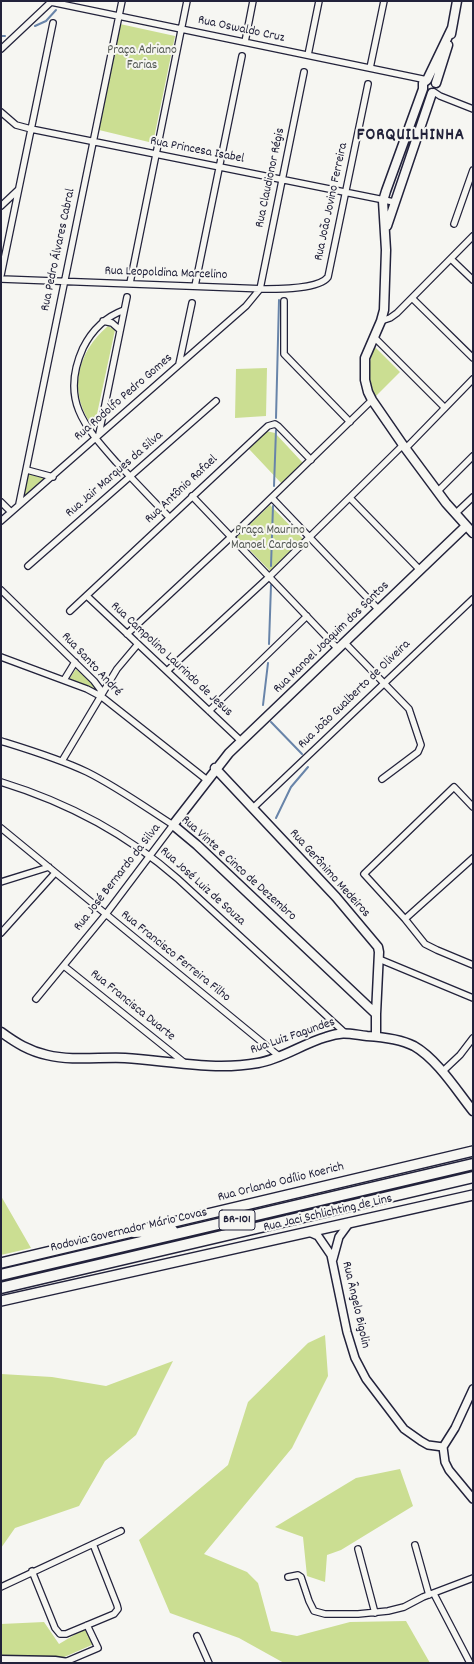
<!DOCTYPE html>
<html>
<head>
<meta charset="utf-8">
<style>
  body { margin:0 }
  #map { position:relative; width:474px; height:1664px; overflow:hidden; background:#f6f6f2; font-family:Dekko,sans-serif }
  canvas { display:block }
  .frame { position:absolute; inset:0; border:2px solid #22223b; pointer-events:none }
</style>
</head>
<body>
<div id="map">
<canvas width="474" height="1664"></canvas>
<div class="frame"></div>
</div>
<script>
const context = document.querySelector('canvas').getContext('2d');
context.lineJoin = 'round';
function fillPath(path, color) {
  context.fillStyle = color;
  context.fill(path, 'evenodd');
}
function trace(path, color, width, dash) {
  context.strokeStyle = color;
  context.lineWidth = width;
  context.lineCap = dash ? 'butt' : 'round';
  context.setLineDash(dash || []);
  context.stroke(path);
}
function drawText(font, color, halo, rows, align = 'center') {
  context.font = font + ' Dekko,sans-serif';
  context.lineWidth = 4;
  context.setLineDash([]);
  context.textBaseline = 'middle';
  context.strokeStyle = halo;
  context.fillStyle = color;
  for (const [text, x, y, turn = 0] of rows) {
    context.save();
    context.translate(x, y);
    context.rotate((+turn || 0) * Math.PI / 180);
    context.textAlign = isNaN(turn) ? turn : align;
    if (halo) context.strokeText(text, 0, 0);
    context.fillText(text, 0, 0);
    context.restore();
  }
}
fillPath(new Path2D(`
  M 120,24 L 175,36 L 153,143 L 99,130 Z
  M 108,326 L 115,330 L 94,428 C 67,394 76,353 108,326 Z
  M 375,347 L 400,372 L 376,396 C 367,380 367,363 375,347 Z
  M 267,368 L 266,416 L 235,418 L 236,369 Z
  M 266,431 L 275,433 L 303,463 L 282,484 L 249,449 Z
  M 28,474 L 47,479 L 26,498 L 23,496 Z
  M 270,505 L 303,539 L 270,571 L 237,537 Z
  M 76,669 L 94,685 L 95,689 L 69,679 Z
  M 1,1196 L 31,1248 L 1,1255 Z
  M 325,1335 L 328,1376 L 292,1448 L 204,1554 L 247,1572 L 258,1583 L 271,1631 L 297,1636 L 350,1622 L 406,1621 L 430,1663 L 284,1663 L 239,1638 L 170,1613 L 139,1540 L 228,1465 L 248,1402 L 308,1343 Z
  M 173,1361 L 136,1435 L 105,1461 L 79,1506 L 15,1528 L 1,1548 L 1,1374 L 52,1377 L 106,1386 Z
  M 400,1469 L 413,1506 L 341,1550 L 327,1555 L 325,1582 L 307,1576 L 303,1537 L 275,1527 L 356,1478 Z
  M 44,1622 L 59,1644 L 86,1628 L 94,1644 L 62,1658 L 1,1656 L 1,1624 Z`), '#cbde92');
trace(new Path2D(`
  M 35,26 L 46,21 L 56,10
  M 1,36 L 5,36
  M 276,418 L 279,300
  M 274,486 L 276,430
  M 271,566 L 273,506
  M 269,644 L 271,585
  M 263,705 L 268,663
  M 271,722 L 302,754
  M 276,818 L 291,787 L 308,767`), '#6884a9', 2);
const minor = new Path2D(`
  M 51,2 L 427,80
  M 245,42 L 253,1
  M 1,49 L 52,1
  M 308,55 L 319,1
  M 370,68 L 384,1
  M 434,92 L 440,96 L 473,109
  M 1,112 L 16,125 L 31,129 L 394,202
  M 1,206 L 18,190
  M 454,224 L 473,170
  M 451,259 L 473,280
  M 1,275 L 53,23
  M 1,279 L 266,289 C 281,289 319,289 328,277 L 368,84
  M 130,283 L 187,1
  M 195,286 L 242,56
  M 412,298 L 473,358
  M 284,301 L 284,354 L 350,422
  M 124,310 C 105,317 92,330 83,348 C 60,399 84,426 116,462 C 134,480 151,499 169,517
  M 103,321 L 112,323 L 120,330
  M 381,321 L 390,318 L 397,313 L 473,236
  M 374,337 L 445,408
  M 179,364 L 192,303
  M 99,434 L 127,297
  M 406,448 L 473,379
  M 27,470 L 53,477
  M 437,492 L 473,456
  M 192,496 L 338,649
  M 272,498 L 379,610
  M 350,498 L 420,570
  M 1,502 L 10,511
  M 19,504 L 122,1
  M 455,514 L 473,497
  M 1,521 L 246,306 L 260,289 L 304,72
  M 28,566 L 216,401
  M 1,590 L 94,681 L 100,689 L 102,697 L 207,780
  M 87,596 L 241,741
  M 70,611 L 268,426 L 275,424 L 278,426 L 311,460
  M 127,634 L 231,537 L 372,400
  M 345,643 L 409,709 L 421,745 L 418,752 L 382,779
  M 1,657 L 87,689 L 102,697
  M 167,671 L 269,577 L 403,445
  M 64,680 L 75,662
  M 209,711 L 307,616
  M 1,741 C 30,750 60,759 87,772 C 117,787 145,807 173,825 L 106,914 L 36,999
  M 62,761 L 117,669 L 138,644
  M 1,782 C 66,802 127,834 178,879 L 344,1032
  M 473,807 L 454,787 L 364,874 L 405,919 L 425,944 L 437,950 L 473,965
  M 253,808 L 473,599
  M 1,828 L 280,1057
  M 1,882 L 49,867
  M 405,919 L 473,858
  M 1,933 L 55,873
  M 379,959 L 473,998
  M 64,966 L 186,1064
  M 442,1072 L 460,1055 L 473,1038
  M 415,1545 L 429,1595
  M 358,1549 L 375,1613
  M 32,1571 L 55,1628 L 60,1634 L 66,1634 L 114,1614 L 118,1609 L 117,1605 L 93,1544
  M 288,1577 L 298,1575 L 301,1577 L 309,1601 L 314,1611 L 325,1614 L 358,1614 L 388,1611 L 404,1607 L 423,1597 L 473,1578
  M 1,1587 L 121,1531
  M 434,1594 L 470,1663
  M 197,1636 L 209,1663
  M 65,1662 L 98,1648 L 87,1625`);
const tertiary = new Path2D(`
  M 309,1232 L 318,1236 L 331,1255 L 347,1332 L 355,1358 L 366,1379 L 404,1429 L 421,1441 L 428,1445 L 443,1447
  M 333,1259 L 339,1237 L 350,1222
  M 473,1389 L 455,1428 L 443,1447 L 445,1462 L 449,1470 L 473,1499`);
const secondary = new Path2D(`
  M 452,28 L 427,80 L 423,83 L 423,89 L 386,191 L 383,201 L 386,250 L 384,310 L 381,321 L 365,358 L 365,380 L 368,392 L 372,400 L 403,445 L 446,503 L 473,533
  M 451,34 L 457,1
  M 436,83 L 448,45
  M 387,226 L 432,93
  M 215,768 L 336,897 L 378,947 L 379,952 L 376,1014
  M 1,1032 C 16,1043 29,1051 47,1055 C 72,1061 99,1057 125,1058 C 169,1061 214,1071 258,1063 C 282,1059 302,1044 326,1037 C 343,1031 350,1034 367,1036 C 383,1037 400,1039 414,1046 C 437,1059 457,1091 473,1111
  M 376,1036 L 376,1014 L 197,845 L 173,825 L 229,753 L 466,526
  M 1,1660 L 55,1661 L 68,1663`);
const primary = new Path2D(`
  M 1,1263 L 473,1151
  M 1,1301 L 473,1195`);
const motorway = new Path2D(`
  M 134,1232 L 172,1230
  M 1,1275 L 473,1164
  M 1,1288 L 473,1177`);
trace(minor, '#22223b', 8);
trace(tertiary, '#22223b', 10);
trace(secondary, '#22223b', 11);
trace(primary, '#22223b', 12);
trace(motorway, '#22223b', 13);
trace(minor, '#f6f6f2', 5.5);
trace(tertiary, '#f6f6f2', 7);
trace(secondary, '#f6f6f2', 8);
trace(primary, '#f6f6f2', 9);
trace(motorway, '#f6f6f2', 10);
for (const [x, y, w] of [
  [237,1220,36]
]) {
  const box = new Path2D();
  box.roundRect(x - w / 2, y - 10, w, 20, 3);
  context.fillStyle = '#f6f6f2';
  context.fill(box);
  trace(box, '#22223b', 1);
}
drawText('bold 12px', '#22223b', null, [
  ["BR-101",237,1220]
]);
drawText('13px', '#22223b', '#f6f6f2', [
  ["Rua Oswaldo Cruz",241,30,12],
  ["Rua Princesa Isabel",197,151,11],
  ["Rua Claudionor Régis",271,178,-78],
  ["Rua João Jovino Ferreira",332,202,-78],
  ["Rua Pedro Álvares Cabral",59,250,-78],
  ["Rua Leopoldina Marcelino",166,274,2],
  ["Rua Rodolfo Pedro Gomes",124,398,-41],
  ["Rua Jair Marques da Silva",115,475,-41],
  ["Rua Antônio Rafael",182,490,-43],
  ["Rua Manoel Joaquim dos Santos",332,638,-44],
  ["Rua Campolino Laurindo de Jesus",171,660,43],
  ["Rua Santo André",91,665,47],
  ["Rua João Gualberto de Oliveira",355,695,-44],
  ["Rua Vinte e Cinco de Dezembro",238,869,42],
  ["Rua Gerônimo Medeiros",329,874,48],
  ["Rua José Bernardo da Silva",118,878,-52],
  ["Rua José Luiz de Souza",202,887,42],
  ["Rua Francisco Ferreira Filho",175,957,39],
  ["Rua Francisca Duarte",132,1006,39],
  ["Rua Luiz Fagundes",293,1037,-19],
  ["Rua Orlando Odílio Koerich",281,1183,-14],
  ["Rua Jaci Schlichting de Lins",328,1214,-13],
  ["Rodovia Governador Mário Covas",129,1231,-13],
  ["Rua Ângelo Bigolin",355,1305,77]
]);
drawText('13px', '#555a55', '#f6f6f2', [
  ["Praça Adriano",142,51],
  ["Farias",142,66],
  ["Praça Maurino",270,531],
  ["Manoel Cardoso",270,546]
]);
context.letterSpacing = '1px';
drawText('bold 17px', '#22223b', '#f6f6f2', [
  ["FORQUILHINHA",411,137]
]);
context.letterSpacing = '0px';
</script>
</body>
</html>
